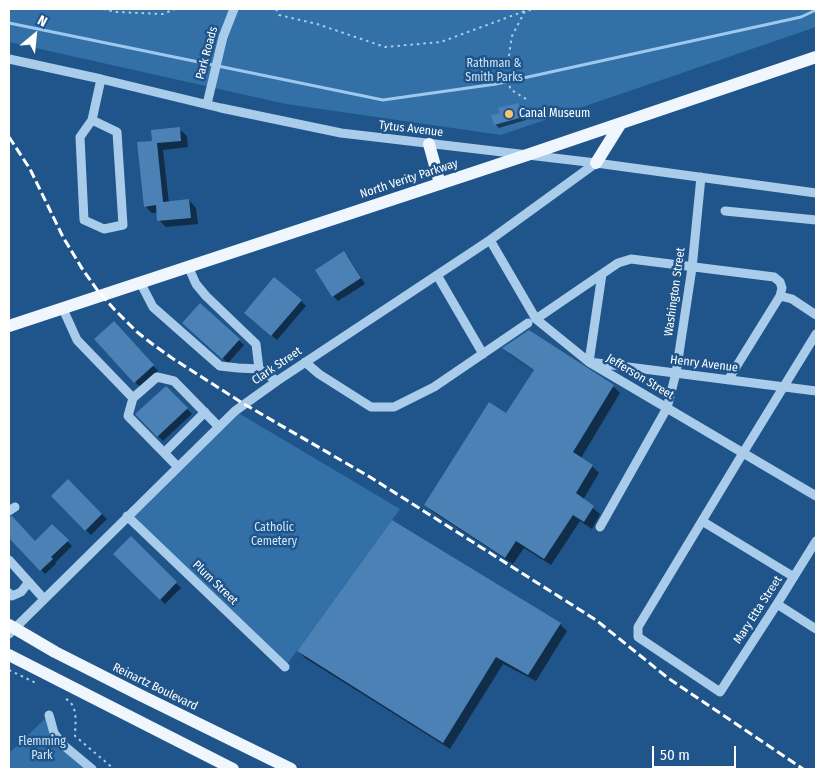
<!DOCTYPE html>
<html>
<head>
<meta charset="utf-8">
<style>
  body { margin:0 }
  #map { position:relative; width:825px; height:778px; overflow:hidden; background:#1f558a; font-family:"Fira Sans Condensed",sans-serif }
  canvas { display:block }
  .frame { position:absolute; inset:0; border:10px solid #fff; pointer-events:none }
  .north { position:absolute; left:10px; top:10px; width:50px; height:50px; -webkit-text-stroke:4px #1f558a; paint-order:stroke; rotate:28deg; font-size:14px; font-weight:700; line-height:20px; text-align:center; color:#fff }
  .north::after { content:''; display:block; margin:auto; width:18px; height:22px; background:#fff; clip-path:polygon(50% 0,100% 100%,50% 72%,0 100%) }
  .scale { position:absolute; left:652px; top:746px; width:84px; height:22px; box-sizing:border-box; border:2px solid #fff; border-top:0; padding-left:6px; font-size:15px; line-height:18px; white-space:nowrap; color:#fff; -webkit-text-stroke:4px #1f558a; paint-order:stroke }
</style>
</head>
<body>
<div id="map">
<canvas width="825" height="778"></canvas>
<div class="frame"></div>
<div class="north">N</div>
<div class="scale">50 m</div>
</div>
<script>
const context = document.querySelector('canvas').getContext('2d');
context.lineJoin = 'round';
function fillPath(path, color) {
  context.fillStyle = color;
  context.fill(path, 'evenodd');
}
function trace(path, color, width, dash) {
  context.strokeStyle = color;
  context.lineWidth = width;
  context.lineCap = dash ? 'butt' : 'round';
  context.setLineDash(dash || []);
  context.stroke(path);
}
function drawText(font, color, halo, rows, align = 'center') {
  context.font = font + ' "Fira Sans Condensed",sans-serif';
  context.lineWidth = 5;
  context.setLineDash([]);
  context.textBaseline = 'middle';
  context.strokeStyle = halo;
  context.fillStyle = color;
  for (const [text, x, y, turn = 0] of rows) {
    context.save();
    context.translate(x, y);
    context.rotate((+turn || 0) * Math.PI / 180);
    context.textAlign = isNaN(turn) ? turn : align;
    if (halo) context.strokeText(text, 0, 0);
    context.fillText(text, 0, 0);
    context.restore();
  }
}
fillPath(new Path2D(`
  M 9,9 L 816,9 L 816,27 L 501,135 L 286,104 L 9,42 Z
  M 235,411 L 400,509 L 285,667 L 127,516 Z
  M 49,715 L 54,733 L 92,769 L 9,769 L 9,753 Z`), '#3270a7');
fillPath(new Path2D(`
  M 519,104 L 522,107 L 526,120 L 499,128 L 496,125 L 493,116 L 501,114 Z
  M 179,129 L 187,136 L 188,147 L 163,150 L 169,203 L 189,200 L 196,208 L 198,224 L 166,227 L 159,220 L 158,213 L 152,213 L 145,206 L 153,142 Z
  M 343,253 L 349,258 L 365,284 L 338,301 L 333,296 Z
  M 301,301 L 306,306 L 277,340 L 251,318 Z
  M 200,305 L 244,345 L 228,363 L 189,328 Z
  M 119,328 L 158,371 L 140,387 L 96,339 Z
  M 504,349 L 613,386 L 620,393 L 581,458 L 592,466 L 599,473 L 583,500 L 600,514 L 592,529 L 580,521 L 551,565 L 524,548 L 513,564 L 433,512 L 426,505 L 507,414 L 535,371 L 511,355 Z
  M 166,387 L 192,414 L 163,441 L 137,415 Z
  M 68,481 L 107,519 L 91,535 L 52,496 Z
  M 9,518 L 12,518 L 36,543 L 52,526 L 72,546 L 55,563 L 56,564 L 45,574 L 9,536 Z
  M 131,538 L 181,588 L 165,604 L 115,554 Z
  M 560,624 L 567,631 L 536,681 L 503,664 L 450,749 L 305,658 L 298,651 Z`), '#0007');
trace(new Path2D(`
  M 9,23 L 383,100 L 496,84 L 801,17 L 816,10`), '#9ec8ed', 3);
fillPath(new Path2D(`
  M 519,103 L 523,117 L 494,125 L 491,115 L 500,113 L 498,108 Z
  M 180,127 L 181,141 L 157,143 L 163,202 L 189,199 L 191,218 L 157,221 L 156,205 L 144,207 L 137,142 L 152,141 L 151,130 Z
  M 344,251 L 361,278 L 332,297 L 315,270 Z
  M 274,277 L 302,300 L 271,336 L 244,313 Z
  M 200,303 L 240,339 L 222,359 L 182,323 Z
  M 114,321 L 154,365 L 134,383 L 94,339 Z
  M 529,330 L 614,385 L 573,452 L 593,465 L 576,493 L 594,506 L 584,522 L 573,515 L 544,559 L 516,541 L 505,558 L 424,505 L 489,402 L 506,413 L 534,370 L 502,348 Z
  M 166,386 L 188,408 L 157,437 L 135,414 Z
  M 68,479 L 102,514 L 85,531 L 51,496 Z
  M 12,516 L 35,541 L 52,524 L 69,540 L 51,557 L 53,559 L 40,571 L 9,538 L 9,517 Z
  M 392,520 L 561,623 L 528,675 L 496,657 L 443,743 L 297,651 Z
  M 131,536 L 177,582 L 160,600 L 113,554 Z`), '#4b81b4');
trace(new Path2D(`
  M 103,9 L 116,12 L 163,14 L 175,9
  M 276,9 L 279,15 L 317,24 L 385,47 L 441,42 L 525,11 L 526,9
  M 526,99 L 510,89 L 508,62 L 512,36 L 525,11 L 536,9
  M 9,670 L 38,684
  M 66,699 C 79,706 75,724 75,736 L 114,769`), '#aacceb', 2, [2.5, 4]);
trace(new Path2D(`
  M 9,59 L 101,79 L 221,108 L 341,133 L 596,163 L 816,193
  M 207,104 L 223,37 L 234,9
  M 92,120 L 117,132 L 123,225 L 104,229 L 84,220 L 80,137 L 92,120 L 101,79
  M 725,211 L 816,220
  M 490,240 L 536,319 L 589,362 L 816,496
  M 188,266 L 196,284 L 206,296 L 256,344 L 259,369
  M 602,274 L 589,362 L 816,391
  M 437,275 L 483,354
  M 140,282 L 153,307 L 220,366 L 238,368 L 259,369 L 277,381
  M 780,296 L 792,299 L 816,315
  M 63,309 L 77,340 L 133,398 L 128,416 L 178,467
  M 536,319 L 618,263 L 631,259 L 774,277 L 780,282 L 782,288 L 780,296 L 728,380
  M 816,334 L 743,453 L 638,627 L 638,637 L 720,692 L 777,604 L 816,541
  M 305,362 L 319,374 L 371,407 L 394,407 L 434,387 L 528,323
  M 133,398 L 157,377 L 174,381 L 219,427
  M 165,452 L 205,412
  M 9,511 L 15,507
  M 127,516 L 285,667
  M 702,521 L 794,577
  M 600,527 L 667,408 L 676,373 L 692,268 L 701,177
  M 9,560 L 44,599
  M 9,593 L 12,596 L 21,592 L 29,582
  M 777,604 L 816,629
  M 9,634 L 235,411 L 277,381 L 490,240 L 596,163
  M 49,715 L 54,733 L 62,744 L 92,769`), '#aacceb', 9);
trace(new Path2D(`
  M 429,144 L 440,184
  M 596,163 L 621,123
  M 9,326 L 527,155 L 816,57
  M 9,625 L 55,652 L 140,695 L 291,769
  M 9,655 L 233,769`), '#eff6fe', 12);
trace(new Path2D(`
  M 9,137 L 30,169 L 63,237 L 83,270 L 98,291 L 114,309 L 137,332 L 155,346 L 172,358 L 244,404 L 370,477 L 596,620 L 668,678 L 803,769`), '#fff', 3, [9, 4]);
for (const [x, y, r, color] of [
  [509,114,5,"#fac66a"]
]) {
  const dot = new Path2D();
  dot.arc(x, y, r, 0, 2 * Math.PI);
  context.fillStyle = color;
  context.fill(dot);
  trace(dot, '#1f558a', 2);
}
drawText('12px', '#fff', '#1f558a', [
  ["Park Roads",207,53,-75],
  ["Tytus Avenue",411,129,7],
  ["North Verity Parkway",409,179,-18],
  ["Washington Street",675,292,-82],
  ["Henry Avenue",704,364,7],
  ["Clark Street",277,366,-34],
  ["Jefferson Street",640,377,31],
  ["Plum Street",215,583,44],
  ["Mary Etta Street",758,610,-57],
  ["Reinartz Boulevard",155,687,26]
]);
drawText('12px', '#cfe5f8', '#1f558a', [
  ["Rathman &",494,64],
  ["Smith Parks",494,78],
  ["Catholic",274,528],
  ["Cemetery",274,542],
  ["Flemming",42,742],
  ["Park",42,756]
]);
drawText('12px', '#fff', '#1f558a', [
  ["Canal Museum",519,114]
], 'left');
</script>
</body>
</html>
